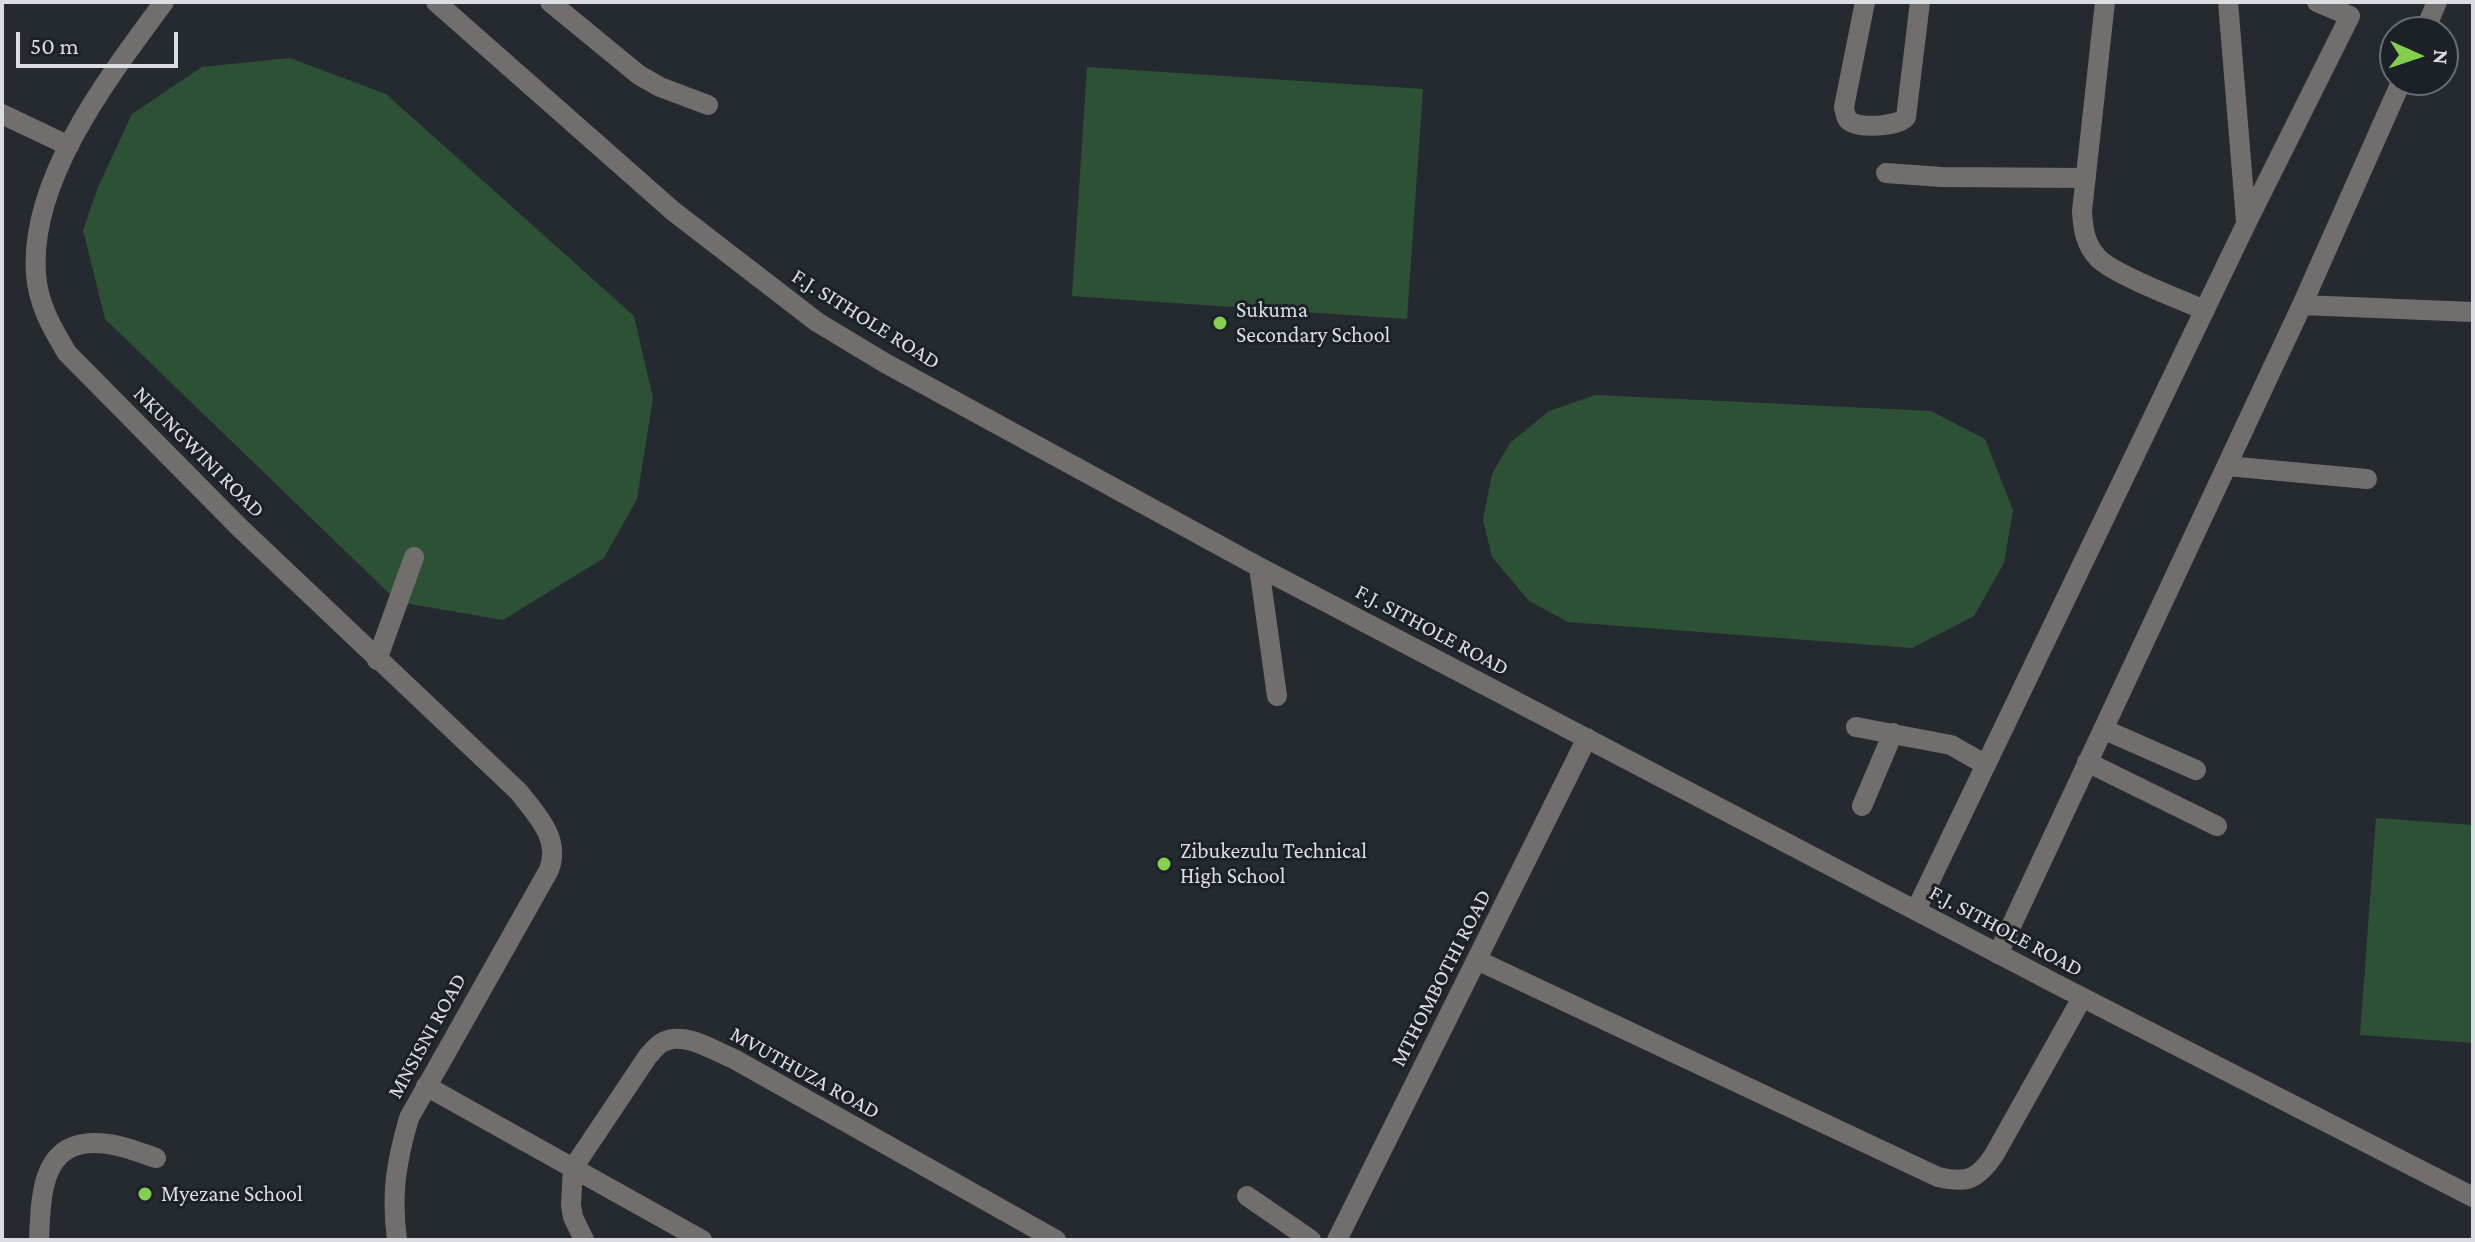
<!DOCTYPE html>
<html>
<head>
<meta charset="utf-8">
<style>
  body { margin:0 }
  #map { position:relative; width:2475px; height:1242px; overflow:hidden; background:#252a31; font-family:"Crimson Pro",serif }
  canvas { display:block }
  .frame { position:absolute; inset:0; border:4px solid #dadee2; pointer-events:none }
  .north { position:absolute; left:2379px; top:16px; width:80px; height:80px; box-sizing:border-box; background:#1c2127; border:2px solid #686d72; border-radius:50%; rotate:93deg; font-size:22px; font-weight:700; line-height:32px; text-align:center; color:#dadee2 }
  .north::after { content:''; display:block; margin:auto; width:28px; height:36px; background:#83d04f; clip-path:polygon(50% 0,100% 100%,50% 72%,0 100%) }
  .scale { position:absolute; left:16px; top:32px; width:162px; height:36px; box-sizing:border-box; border:4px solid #dadee2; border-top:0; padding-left:10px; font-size:24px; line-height:28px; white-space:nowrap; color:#dadee2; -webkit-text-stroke:6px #1c2127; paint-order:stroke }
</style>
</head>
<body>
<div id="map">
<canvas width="2475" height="1242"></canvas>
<div class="frame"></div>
<div class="north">N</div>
<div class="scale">50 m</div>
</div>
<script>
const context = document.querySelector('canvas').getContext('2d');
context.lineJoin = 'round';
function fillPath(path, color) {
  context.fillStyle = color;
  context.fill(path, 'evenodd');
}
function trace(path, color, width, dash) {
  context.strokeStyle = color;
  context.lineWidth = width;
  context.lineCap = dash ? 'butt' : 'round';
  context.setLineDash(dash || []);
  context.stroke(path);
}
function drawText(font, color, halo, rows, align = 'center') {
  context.font = font + ' "Crimson Pro",serif';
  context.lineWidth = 6;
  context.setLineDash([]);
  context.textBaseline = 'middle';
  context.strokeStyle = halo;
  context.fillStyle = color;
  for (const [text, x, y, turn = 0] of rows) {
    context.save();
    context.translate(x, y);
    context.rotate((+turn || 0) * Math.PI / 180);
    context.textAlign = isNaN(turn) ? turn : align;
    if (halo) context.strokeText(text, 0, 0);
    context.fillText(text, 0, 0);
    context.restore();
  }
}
fillPath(new Path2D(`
  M 290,58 L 386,94 L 634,316 L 653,398 L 637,499 L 604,558 L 503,620 L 398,602 L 105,319 L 83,230 L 98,187 L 132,114 L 202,67 Z
  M 1087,67 L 1423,89 L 1407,319 L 1072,296 Z
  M 1595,395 L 1931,411 L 1985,439 L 2013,510 L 2004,563 L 1974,616 L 1912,648 L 1568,622 L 1529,601 L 1492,557 L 1483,520 L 1492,474 L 1510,443 L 1549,411 Z
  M 2376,818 L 2473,825 L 2473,1043 L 2360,1035 Z`), '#2d5135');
trace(new Path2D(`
  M 164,2 C 110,75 29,179 36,274 C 38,304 52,328 67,353 L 239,527 L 519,792 C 537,816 561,838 549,870 L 409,1118 C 396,1163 391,1194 397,1240
  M 436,2 L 673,211 L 817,322 L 885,363 L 1259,567 L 2060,986 L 2473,1197
  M 550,2 L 639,75 L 660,87 L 708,105
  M 1865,2 L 1844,107 C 1845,111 1845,116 1848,120 C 1857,129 1898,127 1906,117 L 1920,2
  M 2105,2 L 2082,211 C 2083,229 2085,244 2098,258 C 2113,274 2181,300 2205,310
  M 2228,2 L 2246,221
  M 2424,32 L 2437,2
  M 2,114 L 69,146
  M 1886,173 L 1941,177 L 2086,178
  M 2302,305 L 2473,312
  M 2227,466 L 2367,479
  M 1259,567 L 1277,696
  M 377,660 L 414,557
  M 1856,727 L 1951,745 L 1986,765
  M 2103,729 L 2196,770
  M 2087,762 L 2217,826
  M 1862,806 L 1893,733
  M 1916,910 L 2246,224 L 2350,16 L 2317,2
  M 1998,954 L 2302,305 L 2402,80
  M 1477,960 L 1938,1177 C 1967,1184 1978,1179 1994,1155 L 2082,998
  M 426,1086 L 702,1240
  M 1247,1196 L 1311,1240
  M 39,1240 C 41,1190 42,1135 108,1144 C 124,1146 141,1153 156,1158
  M 584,1240 L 573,1217 L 571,1205 L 573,1168 L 648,1056 C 652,1052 658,1044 663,1042 C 685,1031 714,1051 734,1059 L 1056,1240
  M 1337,1240 L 1587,738`), '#736e6e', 20);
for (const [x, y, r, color] of [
  [1220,323,8,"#83d04f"],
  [1164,864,8,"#83d04f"],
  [145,1194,8,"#83d04f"]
]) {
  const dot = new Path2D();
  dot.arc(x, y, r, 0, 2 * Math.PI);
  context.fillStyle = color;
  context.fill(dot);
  trace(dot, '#1c2127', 3);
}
drawText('22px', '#dadee2', '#1c2127', [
  ["Sukuma",1236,310],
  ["Secondary School",1236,335],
  ["Zibukezulu Technical",1180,851],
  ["High School",1180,876],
  ["Myezane School",161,1194]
], 'left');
drawText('22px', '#dadee2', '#1c2127', [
  ["F.J. SITHOLE ROAD",866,319,32],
  ["NKUNGWINI ROAD",199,452,45],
  ["F.J. SITHOLE ROAD",1432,630,28],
  ["F.J. SITHOLE ROAD",2006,931,28],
  ["MTHOMBOTHI ROAD",1441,978,-63],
  ["MNSISNI ROAD",427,1036,-61],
  ["MVUTHUZA ROAD",805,1073,29]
]);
</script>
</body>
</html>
